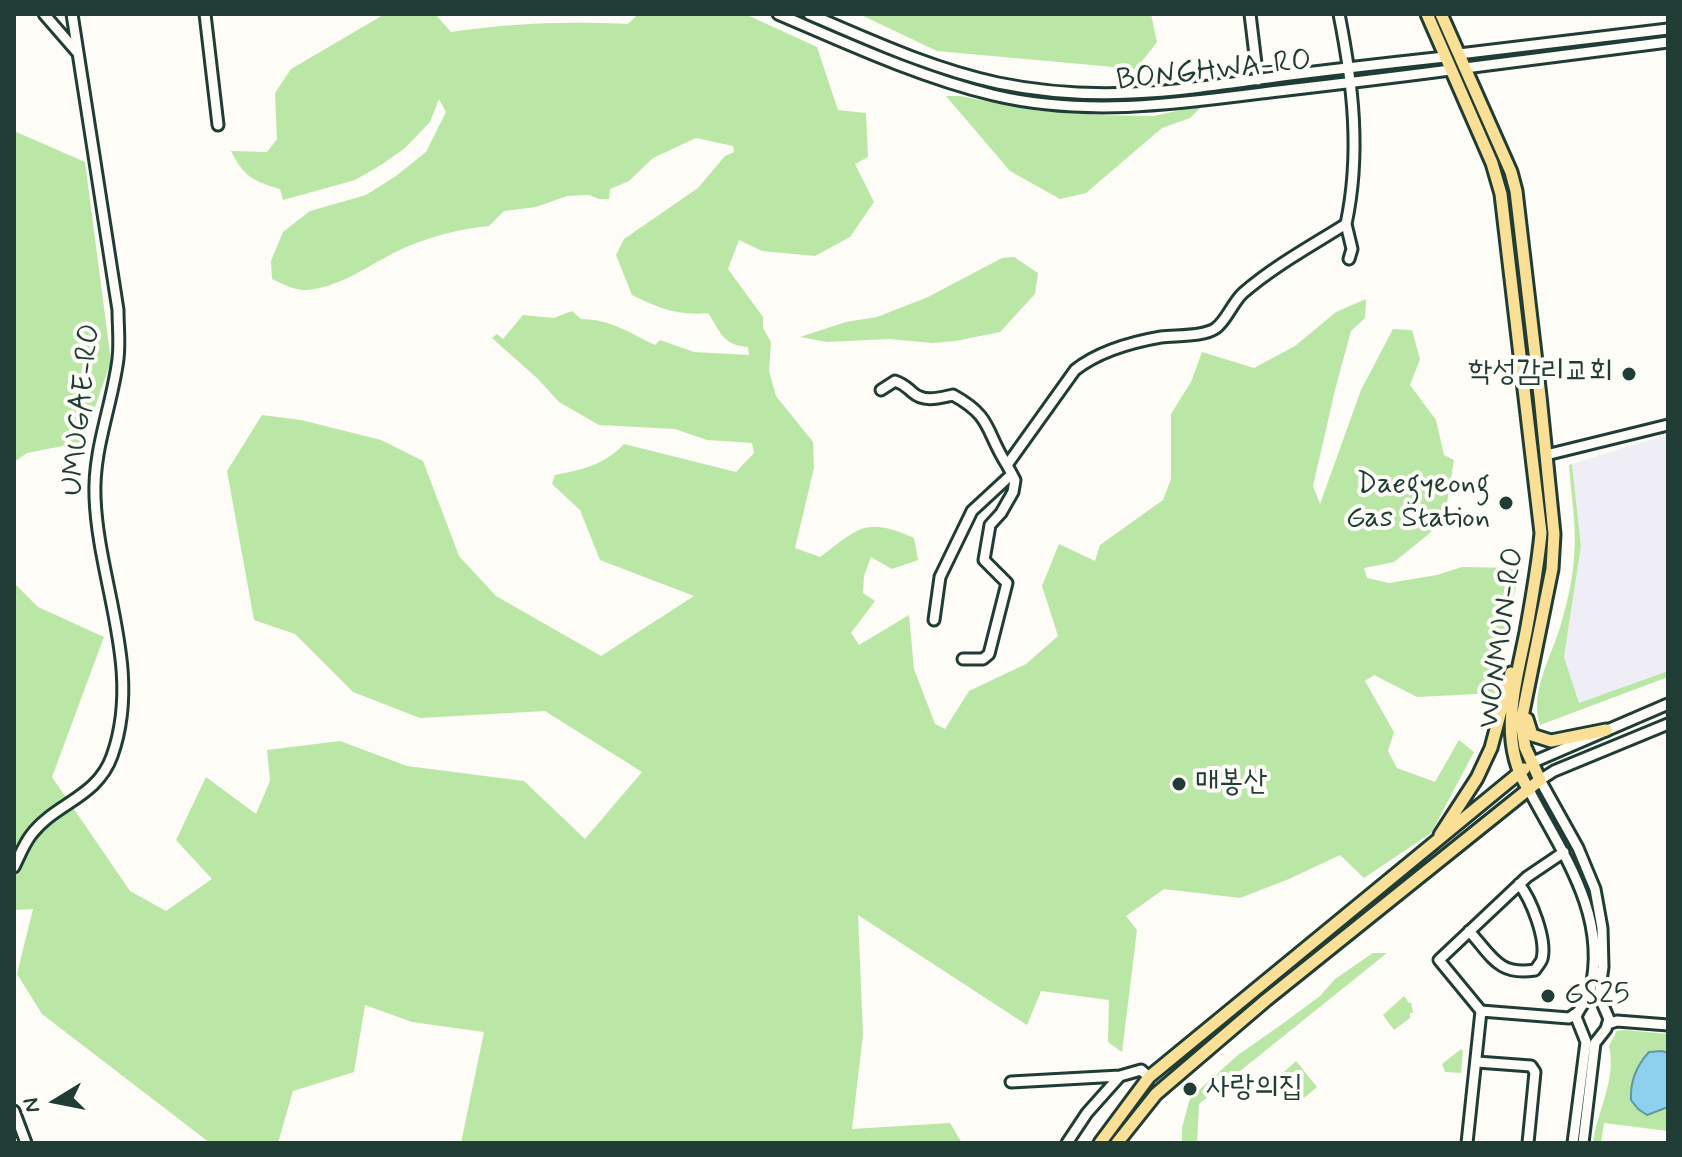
<!DOCTYPE html>
<html>
<head>
<meta charset="utf-8">
<style>
  body { margin:0 }
  #map { position:relative; width:1682px; height:1157px; overflow:hidden; background:#fdfcf7; font-family:Mynerve,sans-serif }
  canvas { display:block }
  .frame { position:absolute; inset:0; border:16px solid #1f3d34; pointer-events:none }
  .north { position:absolute; left:16px; top:1061px; width:80px; height:80px; -webkit-text-stroke:6px #fdfcf7; paint-order:stroke; rotate:260deg; font-size:22px; font-weight:700; line-height:32px; text-align:center; color:#1f3d34 }
  .north::after { content:''; display:block; margin:auto; width:28px; height:36px; background:#1f3d34; clip-path:polygon(50% 0,100% 100%,50% 72%,0 100%) }
</style>
</head>
<body>
<div id="map">
<canvas width="1682" height="1157"></canvas>
<div class="frame"></div>
<div class="north">N</div>
</div>
<script>
const context = document.querySelector('canvas').getContext('2d');
context.lineJoin = 'round';
function fillPath(path, color) {
  context.fillStyle = color;
  context.fill(path, 'evenodd');
}
function trace(path, color, width, dash) {
  context.strokeStyle = color;
  context.lineWidth = width;
  context.lineCap = dash ? 'butt' : 'round';
  context.setLineDash(dash || []);
  context.stroke(path);
}
function drawText(font, color, halo, rows, align = 'center') {
  context.font = font + ' Mynerve,"Poor Story",sans-serif';
  context.lineWidth = 8;
  context.setLineDash([]);
  context.textBaseline = 'middle';
  context.strokeStyle = halo;
  context.fillStyle = color;
  for (const [text, x, y, turn = 0] of rows) {
    context.save();
    context.translate(x, y);
    context.rotate((+turn || 0) * Math.PI / 180);
    context.textAlign = isNaN(turn) ? turn : align;
    if (halo) context.strokeText(text, 0, 0);
    context.fillText(text, 0, 0);
    context.restore();
  }
}
fillPath(new Path2D(`
  M 1668,434 L 1668,671 L 1579,704 L 1564,657 L 1581,546 L 1572,464 Z`), '#efeef7');
fillPath(new Path2D(`
  M 385,14 L 435,14 L 451,32 C 510,23 569,21 628,24 L 638,14 L 745,14 L 817,47 L 838,110 L 866,113 L 868,157 L 855,164 L 874,202 L 850,237 L 815,256 L 762,251 L 739,240 L 728,269 L 763,317 L 763,328 L 771,342 L 769,371 L 776,396 L 813,442 L 814,468 L 795,548 L 820,557 C 859,528 865,516 914,538 L 918,560 L 892,569 L 871,557 L 864,576 L 863,593 L 875,601 L 851,633 L 859,645 L 909,615 L 914,669 L 935,724 L 945,729 L 969,691 L 1026,664 L 1058,636 L 1042,586 L 1059,544 L 1095,561 L 1100,545 L 1163,500 L 1171,479 L 1171,414 L 1191,382 L 1202,352 L 1254,368 L 1295,346 L 1336,312 L 1366,299 L 1365,318 L 1351,331 L 1336,386 L 1313,486 L 1320,504 L 1361,390 L 1393,329 L 1412,330 L 1420,359 L 1410,385 L 1436,420 L 1444,455 L 1454,460 L 1447,503 L 1430,533 L 1394,562 L 1364,568 L 1367,578 L 1389,583 L 1437,575 L 1462,567 L 1521,568 L 1506,626 L 1496,693 L 1417,697 L 1374,675 L 1365,681 L 1394,732 L 1388,751 L 1397,768 L 1435,782 L 1459,740 L 1474,752 L 1431,833 L 1364,878 L 1340,855 L 1289,879 L 1240,898 L 1164,889 L 1126,916 L 1137,930 L 1122,1052 L 1108,1042 L 1109,1000 L 1041,991 L 1027,1025 L 858,915 L 863,1034 L 852,1129 L 950,1123 L 962,1143 L 461,1143 L 484,1032 L 412,1022 L 365,1005 L 354,1072 L 293,1091 L 278,1143 L 210,1143 L 42,1014 L 17,974 L 33,909 L 14,910 L 14,583 L 38,607 L 104,637 L 52,777 L 130,891 L 166,911 L 212,879 L 176,840 L 206,777 L 256,814 L 270,781 L 267,750 L 340,741 L 407,766 L 524,781 L 585,839 L 642,772 L 545,711 L 420,718 L 353,692 L 295,634 L 254,620 L 227,471 L 262,415 L 301,420 L 381,440 L 423,461 L 459,556 L 496,596 L 601,656 L 694,596 L 600,560 L 580,510 L 552,484 L 555,475 C 582,470 604,465 624,444 L 736,472 L 754,453 L 752,443 L 707,440 L 675,429 L 599,425 L 559,402 L 537,378 L 492,338 L 497,334 L 503,339 L 523,315 L 554,318 L 572,311 L 581,319 C 610,319 630,333 655,345 L 660,340 L 694,352 L 749,355 L 748,347 C 722,345 721,332 708,313 C 678,316 658,308 632,295 L 616,255 L 624,239 L 698,188 L 725,156 L 734,152 L 733,146 L 696,138 L 653,158 L 629,181 L 610,189 L 609,199 L 599,199 L 589,195 L 567,196 L 536,207 L 504,211 L 489,226 C 456,229 417,240 388,256 C 362,270 338,287 307,290 C 295,291 283,284 272,279 L 271,261 L 283,232 L 310,211 L 366,195 L 396,176 L 426,152 L 446,112 L 439,99 L 430,122 L 405,148 L 381,165 L 355,180 L 283,200 L 280,189 C 253,181 244,177 231,151 L 267,152 L 277,139 L 275,93 L 291,69 Z
  M 859,14 L 1151,14 L 1157,42 L 1136,69 L 937,51 Z
  M 946,96 L 960,96 L 1032,110 L 1094,115 L 1154,116 L 1203,105 L 1190,118 L 1162,128 L 1086,193 L 1060,199 L 1010,171 Z
  M 14,131 L 85,162 L 111,361 L 83,442 L 27,453 L 14,462 Z
  M 1014,257 L 1038,273 L 1035,294 L 1000,332 L 956,341 L 932,343 L 889,339 L 827,342 L 800,337 L 846,322 L 877,317 L 928,297 L 1002,258 Z
  M 1572,464 L 1581,546 L 1564,657 L 1579,703 L 1668,671 L 1668,677 L 1540,725 C 1529,692 1552,656 1561,624 C 1567,603 1573,579 1574,557 C 1577,527 1571,495 1569,465 Z
  M 1373,953 L 1387,953 L 1199,1104 L 1197,1143 L 1182,1143 L 1182,1128 L 1190,1098 L 1238,1055 L 1285,1022 L 1320,996 L 1335,979 Z
  M 1404,996 L 1409,1003 L 1411,1002 L 1413,1013 L 1410,1013 L 1410,1018 L 1394,1030 L 1383,1015 Z
  M 1625,1030 L 1668,1034 L 1668,1131 L 1604,1123 L 1601,1143 L 1593,1143 C 1597,1111 1617,1079 1609,1046 L 1617,1031 Z
  M 1461,1049 L 1463,1051 L 1461,1073 L 1445,1072 L 1442,1064 Z
  M 1296,1061 L 1317,1087 L 1304,1098 L 1298,1094 L 1293,1098 L 1272,1083 Z`), '#bae7a5');
const water = new Path2D(`
  M 1662,1051 L 1668,1053 L 1668,1107 L 1647,1115 L 1638,1109 L 1631,1100 C 1630,1082 1637,1065 1649,1052 Z`);
fillPath(water, '#8ed1ef');
trace(water, '#6296a4', 2);
const minor = new Path2D(`
  M 44,14 L 77,52
  M 205,14 L 218,125
  M 778,14 C 848,44 919,77 993,95 C 1085,117 1177,104 1270,92 C 1330,85 1390,78 1450,70
  M 809,14 C 870,40 932,69 998,83 C 1100,104 1181,90 1282,76 C 1336,69 1390,63 1445,57
  M 1250,14 L 1258,80
  M 1459,54 L 1668,29
  M 1465,68 L 1668,42
  M 1346,224 L 1352,249 L 1349,259
  M 881,390 L 895,381 C 904,384 906,387 912,392 C 924,403 939,398 953,395 C 993,417 985,431 1007,465
  M 1546,455 L 1668,425
  M 934,620 L 940,577 L 972,511 L 1012,474
  M 963,659 L 983,659 L 989,654 L 1007,583 L 984,560 L 990,525 L 1001,513 L 1013,492 L 1015,480 L 1007,465 L 1075,370 C 1099,351 1132,342 1161,337 C 1176,335 1204,337 1216,328 C 1226,321 1233,302 1243,293 C 1274,266 1311,246 1346,224 C 1361,154 1353,84 1339,14
  M 1531,763 L 1668,704
  M 1529,790 C 1561,852 1609,915 1590,991 C 1587,1002 1579,1007 1576,1017 L 1586,1042 L 1573,1143
  M 14,867 C 19,857 24,844 31,835 C 55,803 97,798 112,756 C 143,669 98,583 95,497 C 93,449 112,406 118,359 C 120,343 118,326 118,310 L 72,14
  M 1469,931 C 1492,956 1498,976 1535,970 C 1536,968 1542,961 1542,959 C 1547,939 1531,899 1519,884
  M 1481,1011 L 1569,1018 L 1578,1012
  M 1608,1024 L 1617,1021 L 1668,1025
  M 1477,1062 L 1531,1066 L 1535,1072 L 1528,1143
  M 1011,1082 L 1120,1076
  M 14,1111 L 26,1143
  M 1067,1143 L 1087,1113 L 1120,1076 L 1141,1070 L 1149,1077
  M 1467,1143 L 1481,1011 L 1439,960 L 1527,877 L 1564,852
  M 1583,1143 L 1595,1043 L 1606,1029 L 1609,1019 L 1599,996 L 1603,967 L 1602,928 L 1595,889 L 1578,848 L 1540,780 L 1554,771 L 1668,724`);
const major = new Path2D(`
  M 1427,14 L 1492,163 L 1501,194 L 1541,533 C 1538,566 1532,599 1526,632 C 1516,683 1497,742 1529,790
  M 1527,719 L 1532,735 L 1551,741 L 1606,730
  M 1440,835 L 1477,778 L 1491,748 L 1511,673
  M 1100,1143 L 1149,1077 L 1524,769
  M 1117,1143 L 1156,1094 L 1266,1000 L 1540,780 L 1525,747 L 1521,722 L 1552,569 L 1554,534 L 1540,396 L 1516,191 L 1511,172 L 1441,14`);
trace(minor, '#1f3d34', 15);
trace(major, '#1f3d34', 17);
trace(minor, '#fdfcf7', 9);
trace(major, '#fadf96', 11);
for (const [x, y, r, color] of [
  [1629,374,8,"#1f3d34"],
  [1506,503,8,"#1f3d34"],
  [1179,784,8,"#1f3d34"],
  [1548,996,8,"#1f3d34"],
  [1190,1089,8,"#1f3d34"]
]) {
  const dot = new Path2D();
  dot.arc(x, y, r, 0, 2 * Math.PI);
  context.fillStyle = color;
  context.fill(dot);
  trace(dot, '#fdfcf7', 3);
}
drawText('30px', '#1f3d34', '#fdfcf7', [
  ["BONGHWA-RO",1214,72,-6],
  ["UMUGAE-RO",83,410,-84],
  ["WONMUN-RO",1503,638,-82]
]);
drawText('30px', '#1f3d34', '#fdfcf7', [
  ["학성감리교회",1613,374,"right"],
  ["Daegyeong",1490,486,"right"],
  ["Gas Station",1490,520,"right"],
  ["매봉산",1195,784],
  ["GS25",1564,996],
  ["사랑의집",1206,1089]
], 'left');
</script>
</body>
</html>
